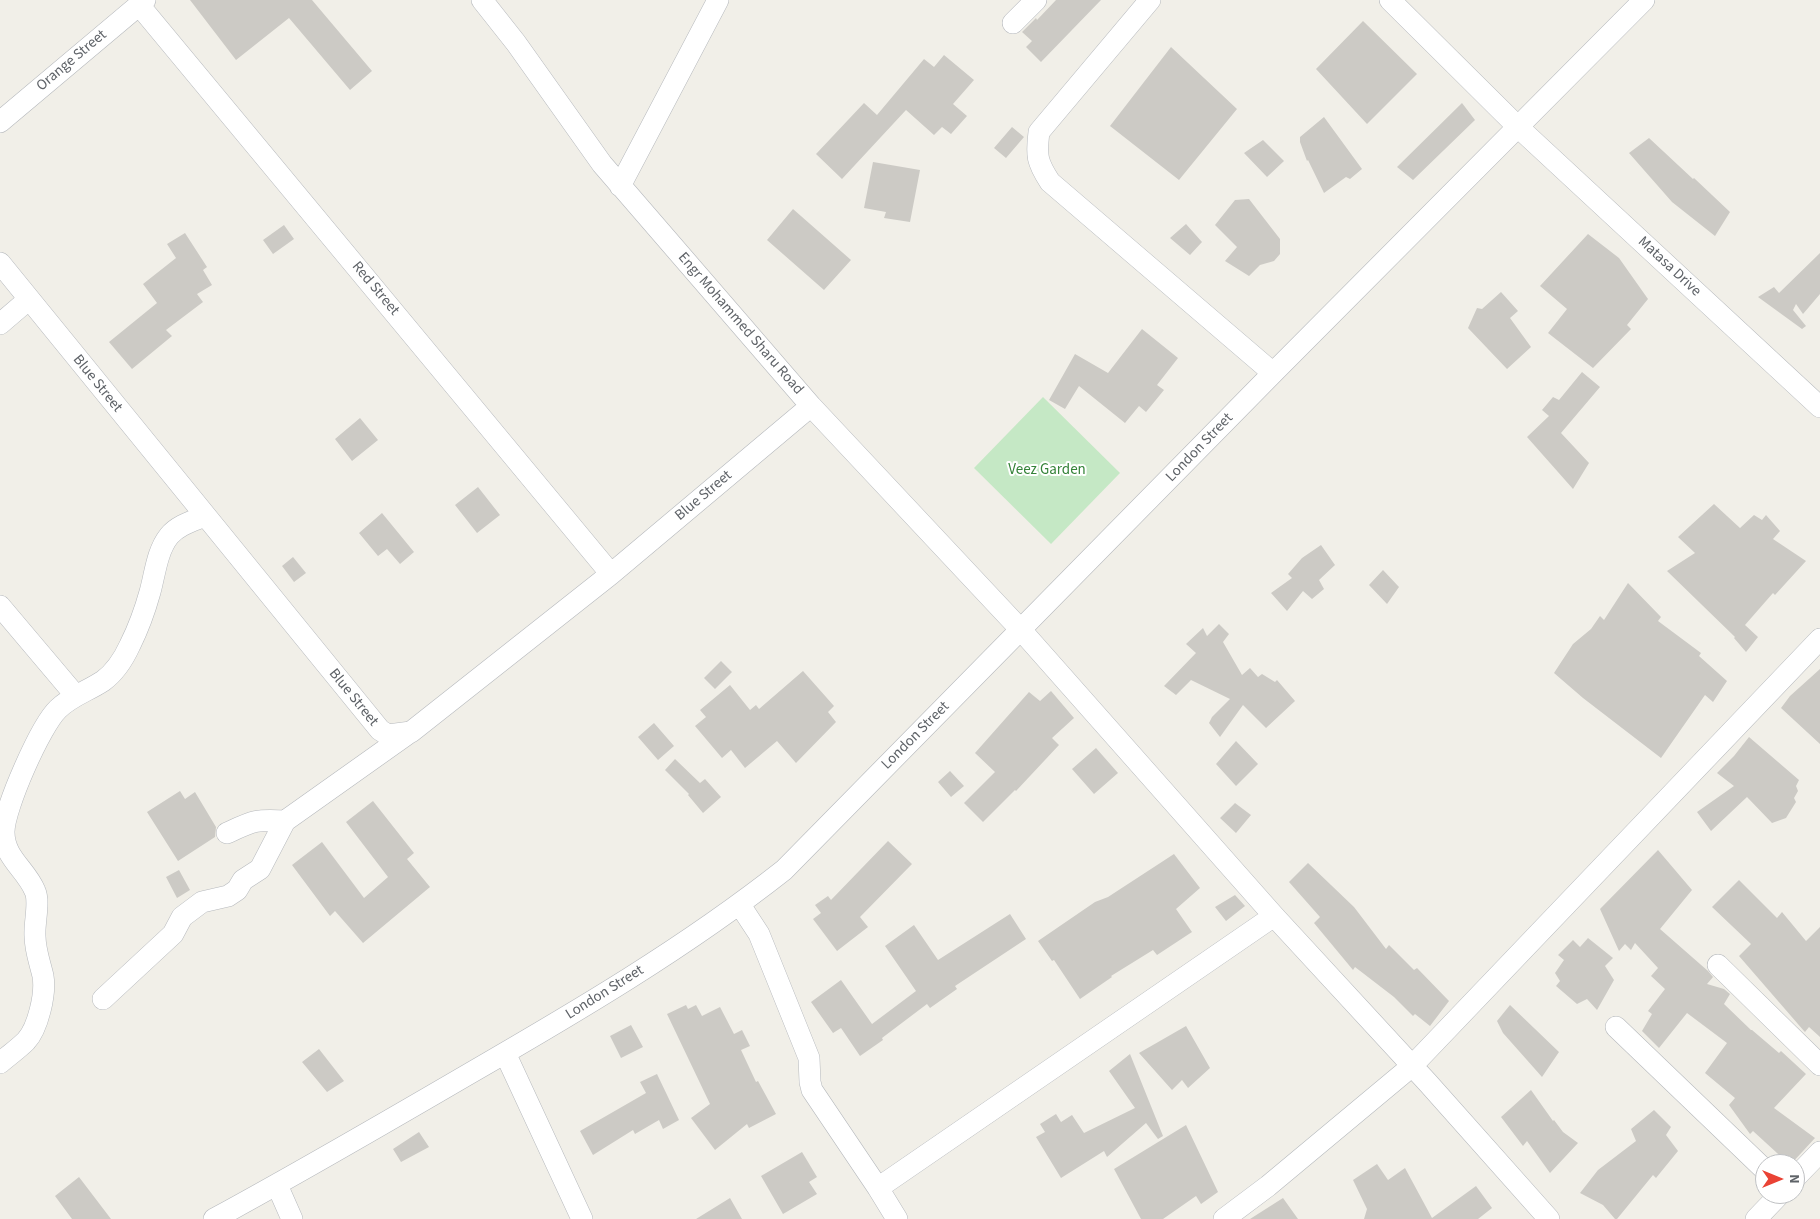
<!DOCTYPE html>
<html>
<head>
<meta charset="utf-8">
<style>
  body { margin:0 }
  #map { position:relative; width:1820px; height:1219px; overflow:hidden; background:#f1efe8; font-family:"Source Sans 3",sans-serif }
  canvas { display:block }
  .north { position:absolute; left:1755px; top:1154px; width:50px; height:50px; box-sizing:border-box; background:#fff; border:1px solid #bfc1c3; border-radius:50%; rotate:90deg; font-size:14px; font-weight:700; line-height:20px; text-align:center; color:#5f6368 }
  .north::after { content:''; display:block; margin:auto; width:18px; height:22px; background:#ea4335; clip-path:polygon(50% 0,100% 100%,50% 72%,0 100%) }
</style>
</head>
<body>
<div id="map">
<canvas width="1820" height="1219"></canvas>
<div class="north">N</div>
</div>
<script>
const context = document.querySelector('canvas').getContext('2d');
context.lineJoin = 'round';
function fillPath(path, color) {
  context.fillStyle = color;
  context.fill(path, 'evenodd');
}
function trace(path, color, width, dash) {
  context.strokeStyle = color;
  context.lineWidth = width;
  context.lineCap = dash ? 'butt' : 'round';
  context.setLineDash(dash || []);
  context.stroke(path);
}
function drawText(font, color, halo, rows, align = 'center') {
  context.font = font + ' "Source Sans 3",sans-serif';
  context.lineWidth = 4;
  context.setLineDash([]);
  context.textBaseline = 'middle';
  context.strokeStyle = halo;
  context.fillStyle = color;
  for (const [text, x, y, turn = 0] of rows) {
    context.save();
    context.translate(x, y);
    context.rotate((+turn || 0) * Math.PI / 180);
    context.textAlign = isNaN(turn) ? turn : align;
    if (halo) context.strokeText(text, 0, 0);
    context.fillText(text, 0, 0);
    context.restore();
  }
}
fillPath(new Path2D(`
  M 1043,397 L 1120,473 L 1051,544 L 974,468 Z`), '#c5e8c5');
fillPath(new Path2D(`
  M 190,0 L 312,0 L 372,71 L 350,90 L 289,18 L 236,60 Z
  M 1056,0 L 1101,0 L 1041,62 L 1026,47 L 1032,41 L 1022,32 L 1036,18 L 1037,20 Z
  M 1363,21 L 1417,74 L 1367,124 L 1316,69 Z
  M 1171,47 L 1237,109 L 1179,180 L 1110,126 Z
  M 944,55 L 974,80 L 953,104 L 967,116 L 951,134 L 942,127 L 934,135 L 906,110 L 842,179 L 816,154 L 864,103 L 877,115 L 924,59 L 934,67 Z
  M 1462,103 L 1475,120 L 1413,180 L 1397,167 Z
  M 1324,117 L 1362,169 L 1350,179 L 1346,177 L 1324,193 L 1308,160 L 1307,161 L 1300,142 L 1300,137 Z
  M 1012,127 L 1024,137 L 1006,158 L 994,148 Z
  M 1649,138 L 1693,179 L 1694,178 L 1730,212 L 1715,236 L 1672,202 L 1629,153 Z
  M 1263,140 L 1284,161 L 1267,177 L 1244,153 Z
  M 873,162 L 920,170 L 910,222 L 884,218 L 886,212 L 864,208 Z
  M 1249,199 L 1280,239 L 1280,254 L 1274,261 L 1260,265 L 1249,276 L 1225,261 L 1237,247 L 1215,225 L 1235,200 Z
  M 793,209 L 851,260 L 824,290 L 767,240 Z
  M 1186,224 L 1202,242 L 1190,255 L 1170,238 Z
  M 284,225 L 294,239 L 273,254 L 263,240 Z
  M 185,233 L 207,267 L 203,270 L 212,285 L 197,294 L 203,302 L 166,330 L 172,336 L 132,369 L 109,342 L 157,303 L 143,284 L 176,258 L 167,244 Z
  M 1588,234 L 1619,258 L 1648,299 L 1627,325 L 1631,329 L 1593,368 L 1548,333 L 1567,309 L 1540,286 Z
  M 1820,253 L 1820,294 L 1803,314 L 1796,304 L 1793,310 L 1806,326 L 1802,329 L 1758,297 L 1774,287 L 1779,293 Z
  M 1501,292 L 1518,311 L 1510,318 L 1531,347 L 1507,369 L 1468,328 L 1477,308 L 1482,309 Z
  M 1142,329 L 1178,358 L 1157,385 L 1164,390 L 1146,412 L 1139,406 L 1125,423 L 1079,386 L 1065,409 L 1049,400 L 1075,354 L 1108,373 Z
  M 1582,372 L 1600,387 L 1561,433 L 1589,463 L 1573,489 L 1527,437 L 1549,416 L 1542,410 L 1553,397 L 1559,400 Z
  M 360,418 L 378,440 L 352,461 L 335,439 Z
  M 478,487 L 500,515 L 477,533 L 455,505 Z
  M 1714,504 L 1740,528 L 1754,515 L 1762,520 L 1766,515 L 1780,531 L 1773,539 L 1806,561 L 1775,595 L 1773,593 L 1745,625 L 1758,637 L 1746,652 L 1734,638 L 1735,637 L 1667,571 L 1695,553 L 1678,537 Z
  M 382,513 L 414,552 L 400,564 L 387,549 L 378,556 L 359,533 Z
  M 1321,545 L 1335,565 L 1319,580 L 1324,589 L 1312,599 L 1303,591 L 1287,611 L 1271,593 L 1292,578 L 1288,574 L 1302,558 Z
  M 293,557 L 306,573 L 294,582 L 282,566 Z
  M 1383,570 L 1399,587 L 1387,604 L 1369,585 Z
  M 1628,583 L 1661,617 L 1658,621 L 1701,653 L 1699,656 L 1727,681 L 1713,702 L 1705,695 L 1661,758 L 1583,698 L 1554,673 L 1573,644 L 1591,629 L 1600,616 L 1604,620 Z
  M 1219,624 L 1229,634 L 1223,642 L 1242,675 L 1250,668 L 1258,677 L 1262,674 L 1275,682 L 1277,680 L 1295,701 L 1266,728 L 1243,705 L 1220,737 L 1209,723 L 1212,717 L 1230,699 L 1191,680 L 1176,695 L 1164,686 L 1196,653 L 1186,644 L 1203,628 L 1207,636 Z
  M 721,661 L 732,672 L 715,689 L 704,678 Z
  M 1820,669 L 1820,744 L 1781,708 L 1790,696 Z
  M 803,671 L 834,706 L 828,712 L 836,722 L 796,763 L 777,741 L 745,768 L 731,750 L 722,758 L 695,726 L 706,717 L 700,710 L 730,685 L 750,710 L 756,705 L 759,709 Z
  M 1051,691 L 1074,718 L 1052,738 L 1059,745 L 1016,791 L 1015,790 L 983,822 L 964,803 L 995,772 L 975,753 L 1029,692 L 1040,701 Z
  M 654,723 L 674,746 L 658,760 L 638,737 Z
  M 1749,737 L 1799,780 L 1796,786 L 1798,791 L 1794,798 L 1796,802 L 1786,818 L 1772,823 L 1747,797 L 1711,831 L 1697,812 L 1734,786 L 1717,773 L 1734,756 Z
  M 1236,741 L 1258,764 L 1236,786 L 1216,764 Z
  M 1096,748 L 1118,773 L 1094,794 L 1072,769 Z
  M 675,759 L 700,783 L 705,779 L 721,797 L 703,813 L 688,795 L 689,794 L 665,770 Z
  M 950,771 L 964,786 L 951,797 L 938,782 Z
  M 180,791 L 185,799 L 195,792 L 216,827 L 215,837 L 178,861 L 147,812 Z
  M 373,801 L 414,853 L 407,859 L 430,887 L 363,943 L 335,911 L 330,916 L 292,865 L 322,842 L 364,898 L 388,877 L 346,822 Z
  M 1235,803 L 1251,815 L 1236,833 L 1220,818 Z
  M 888,841 L 912,864 L 860,917 L 868,927 L 837,951 L 813,919 L 821,913 L 815,905 L 828,896 L 831,900 Z
  M 1658,850 L 1692,890 L 1660,929 L 1708,971 L 1713,977 L 1707,984 L 1724,989 L 1730,994 L 1724,1004 L 1751,1030 L 1752,1030 L 1779,1053 L 1781,1051 L 1806,1074 L 1774,1108 L 1815,1138 L 1791,1164 L 1789,1164 L 1753,1131 L 1750,1134 L 1729,1105 L 1735,1098 L 1705,1073 L 1727,1043 L 1687,1013 L 1659,1048 L 1642,1031 L 1652,1014 L 1648,1011 L 1665,989 L 1651,976 L 1658,968 L 1635,943 L 1631,950 L 1625,944 L 1619,951 L 1600,909 Z
  M 1174,854 L 1200,888 L 1176,909 L 1192,932 L 1157,955 L 1153,950 L 1111,976 L 1112,977 L 1080,999 L 1054,960 L 1052,961 L 1038,941 L 1095,902 L 1108,897 Z
  M 1308,863 L 1354,907 L 1386,949 L 1389,945 L 1414,970 L 1417,968 L 1449,1001 L 1430,1026 L 1415,1014 L 1413,1016 L 1394,997 L 1355,967 L 1353,970 L 1314,923 L 1320,917 L 1289,882 Z
  M 179,870 L 190,890 L 177,898 L 166,877 Z
  M 1739,880 L 1777,918 L 1782,912 L 1806,941 L 1820,927 L 1820,1037 L 1809,1027 L 1805,1032 L 1804,1031 L 1739,956 L 1751,944 L 1712,907 Z
  M 1235,895 L 1245,906 L 1226,921 L 1215,907 Z
  M 1010,914 L 1026,939 L 955,986 L 957,989 L 930,1008 L 927,1004 L 882,1038 L 883,1040 L 860,1056 L 841,1028 L 833,1033 L 811,1002 L 841,980 L 872,1024 L 916,991 L 885,946 L 914,925 L 938,960 Z
  M 1588,938 L 1613,958 L 1605,966 L 1614,980 L 1597,1010 L 1587,999 L 1577,1004 L 1556,986 L 1560,981 L 1555,973 L 1564,960 L 1558,955 L 1573,940 L 1580,947 Z
  M 686,1005 L 688,1009 L 696,1005 L 702,1016 L 720,1007 L 734,1034 L 742,1030 L 750,1046 L 741,1050 L 756,1082 L 758,1081 L 776,1114 L 749,1128 L 747,1124 L 715,1150 L 691,1118 L 710,1104 L 667,1014 Z
  M 1510,1005 L 1559,1052 L 1542,1077 L 1503,1033 L 1497,1021 Z
  M 631,1025 L 643,1047 L 621,1058 L 610,1036 Z
  M 1186,1026 L 1210,1068 L 1188,1088 L 1182,1080 L 1172,1090 L 1139,1053 Z
  M 319,1049 L 344,1081 L 327,1092 L 302,1062 Z
  M 1130,1054 L 1163,1136 L 1158,1139 L 1146,1123 L 1107,1157 L 1104,1151 L 1061,1178 L 1036,1137 L 1045,1132 L 1040,1124 L 1056,1114 L 1061,1122 L 1072,1115 L 1084,1133 L 1135,1108 L 1109,1071 Z
  M 657,1074 L 679,1120 L 663,1129 L 659,1120 L 635,1134 L 633,1130 L 593,1155 L 580,1131 L 646,1093 L 640,1082 Z
  M 1531,1090 L 1553,1121 L 1554,1120 L 1563,1132 L 1578,1143 L 1550,1173 L 1527,1141 L 1523,1146 L 1501,1117 Z
  M 1654,1110 L 1671,1127 L 1666,1135 L 1678,1151 L 1656,1178 L 1653,1175 L 1617,1219 L 1615,1219 L 1603,1205 L 1580,1193 L 1598,1170 L 1636,1141 L 1631,1129 Z
  M 1186,1125 L 1218,1192 L 1201,1204 L 1196,1196 L 1163,1219 L 1141,1219 L 1114,1169 Z
  M 419,1132 L 429,1147 L 401,1162 L 393,1149 Z
  M 802,1152 L 817,1177 L 809,1182 L 817,1194 L 783,1214 L 761,1176 Z
  M 1377,1164 L 1388,1180 L 1405,1168 L 1432,1218 L 1476,1186 L 1492,1208 L 1478,1219 L 1364,1219 L 1367,1209 L 1353,1180 Z
  M 79,1177 L 111,1219 L 72,1219 L 55,1196 Z
  M 730,1198 L 742,1219 L 696,1219 Z
  M 1283,1198 L 1298,1219 L 1250,1219 Z`), '#cccac5');
const street = new Path2D(`
  M 482,0 L 516,43 L 602,164 L 811,406 L 1021,630 L 1274,916 L 1428,1083 L 1549,1219
  M 1150,0 L 1039,132 C 1036,156 1037,162 1050,182 L 1273,373
  M 1390,0 L 1518,127 L 1820,407
  M 139,5 L 611,574
  M 1013,23 L 1036,0
  M 0,122 L 145,0
  M 620,186 L 718,0
  M 0,263 L 380,730 L 388,735 L 411,732 L 611,574 L 811,406
  M 0,324 L 28,300
  M 0,606 L 76,696
  M 227,833 C 253,821 256,819 285,821
  M 740,905 L 759,934 L 809,1058 L 810,1082 L 812,1090 L 878,1188 L 897,1219
  M 1718,965 L 1820,1065
  M 103,999 L 173,934 L 182,917 L 202,902 L 228,896 L 237,890 L 243,880 L 260,869 L 285,821 L 409,733
  M 1616,1027 L 1765,1170
  M 505,1053 L 582,1219
  M 0,1063 C 8,1056 18,1049 26,1041 C 38,1028 46,994 43,976 C 40,963 35,950 35,936 C 34,923 40,902 35,891 C 26,869 4,858 4,832 C 4,808 41,725 58,709 C 71,696 88,691 103,681 C 114,673 124,658 130,645 C 138,629 145,610 150,592 C 155,574 157,551 169,536 C 178,525 193,521 205,516
  M 1795,1178 L 1820,1152
  M 277,1185 L 292,1219
  M 878,1188 L 1274,916
  M 214,1219 C 299,1173 383,1124 467,1075 C 576,1012 685,948 784,870 L 1273,373 L 1644,0
  M 1224,1219 L 1268,1186 L 1412,1066 L 1820,639
  M 1756,1219 L 1780,1194`);
trace(street, '#b5b8bc', 22);
trace(street, '#fff', 21);
drawText('15px', '#5f6368', '#fff', [
  ["Orange Street",72,61,-40],
  ["Matasa Drive",1669,267,43],
  ["Red Street",375,289,50],
  ["Engr Mohammed Sharu Road",740,324,49],
  ["Blue Street",97,384,51],
  ["London Street",1200,448,-46],
  ["Blue Street",704,496,-40],
  ["Blue Street",353,698,51],
  ["London Street",916,736,-45],
  ["London Street",605,993,-32]
]);
drawText('15px', '#348238', '#fff', [
  ["Veez Garden",1047,471]
]);
</script>
</body>
</html>
